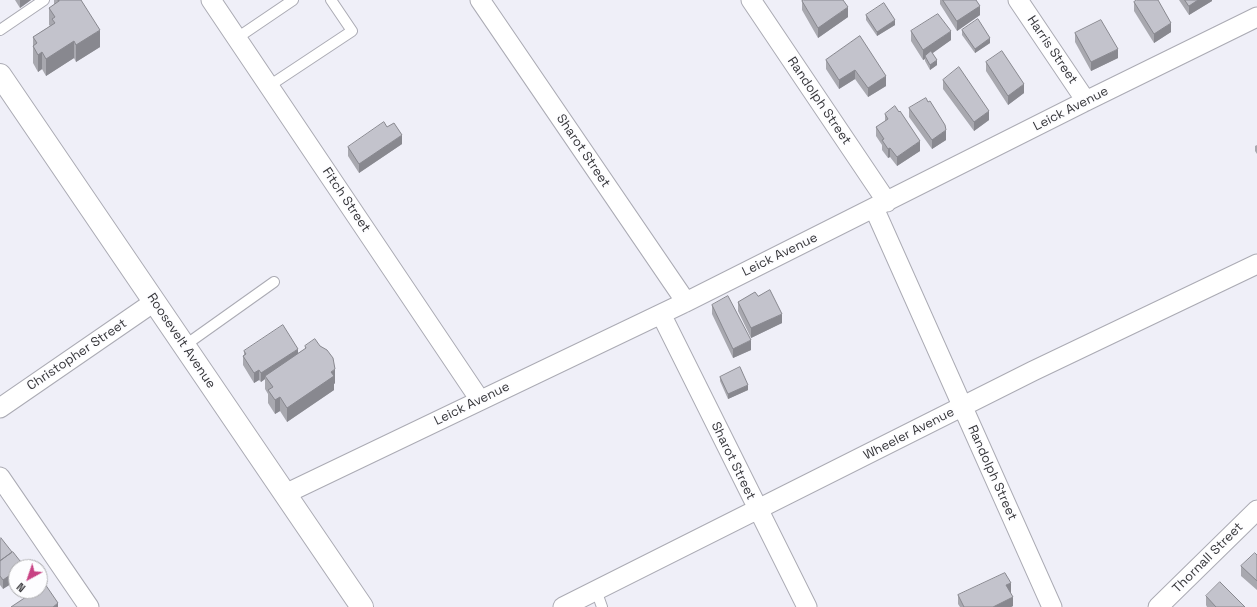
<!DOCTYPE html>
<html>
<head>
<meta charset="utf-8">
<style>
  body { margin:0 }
  #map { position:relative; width:1257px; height:607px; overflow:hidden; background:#efeff8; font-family:"Space Grotesk",sans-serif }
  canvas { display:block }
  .north { position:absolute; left:8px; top:559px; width:40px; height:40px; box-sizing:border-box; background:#fdfdff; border:1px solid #adadb0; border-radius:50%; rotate:220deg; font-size:11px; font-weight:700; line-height:16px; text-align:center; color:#36363a }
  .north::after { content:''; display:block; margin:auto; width:14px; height:18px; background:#c84284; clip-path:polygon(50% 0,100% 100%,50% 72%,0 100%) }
</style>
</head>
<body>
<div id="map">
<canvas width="1257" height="607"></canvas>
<div class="north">N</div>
</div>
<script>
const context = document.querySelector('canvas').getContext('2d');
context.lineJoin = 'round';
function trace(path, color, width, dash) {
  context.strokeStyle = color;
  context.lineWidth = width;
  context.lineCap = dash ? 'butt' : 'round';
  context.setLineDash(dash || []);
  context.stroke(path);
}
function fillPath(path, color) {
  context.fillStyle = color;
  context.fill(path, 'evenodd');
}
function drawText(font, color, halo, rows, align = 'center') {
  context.font = font + ' "Space Grotesk",sans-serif';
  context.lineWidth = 3.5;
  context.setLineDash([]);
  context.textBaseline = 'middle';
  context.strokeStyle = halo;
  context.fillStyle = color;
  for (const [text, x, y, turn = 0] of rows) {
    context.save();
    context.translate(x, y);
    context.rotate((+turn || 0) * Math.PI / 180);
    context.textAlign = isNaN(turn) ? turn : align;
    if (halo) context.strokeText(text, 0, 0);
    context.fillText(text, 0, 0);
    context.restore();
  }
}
const service = new Path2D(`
  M 0,30 L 44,0
  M 237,38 L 293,0
  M 269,86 L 352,31 L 331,0
  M 184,346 L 274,282
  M 596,590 L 602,607`);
const minor = new Path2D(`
  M 211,0 L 480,400
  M 480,0 L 686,302
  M 751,0 L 887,202
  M 1018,0 L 1086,101
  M 874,208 L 1052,607
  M 661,314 L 807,607
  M 0,408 L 154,302
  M 0,477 L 89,607
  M 285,494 L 686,302 L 1086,101 L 1257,17
  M 563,607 L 1033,371 L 1257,264
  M 1158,607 L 1257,510`);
const tertiary = new Path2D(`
  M 0,75 L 362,607`);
trace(service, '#ababb4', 12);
trace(minor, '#ababb4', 21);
trace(tertiary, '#ababb4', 24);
trace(service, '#fff', 10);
trace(minor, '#fff', 19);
trace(tertiary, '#fff', 22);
fillPath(new Path2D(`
  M 15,0 L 31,0 L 20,8 Z
  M 54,0 L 81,0 L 100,47 L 76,62 L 74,58 L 46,76 L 42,69 L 38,72 L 33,63 L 33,37 L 50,26 L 49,25 L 49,8 L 54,5 Z
  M 940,0 L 976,0 L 980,15 L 957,31 L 940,4 Z
  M 1179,0 L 1212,0 L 1212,1 L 1189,15 Z
  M 802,1 L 848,17 L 818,38 L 802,10 Z
  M 1134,2 L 1171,32 L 1154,43 L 1134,11 Z
  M 866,15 L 895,25 L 877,36 L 866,20 Z
  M 962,30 L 990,43 L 975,53 L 962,35 Z
  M 911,31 L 951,40 L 932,53 L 937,65 L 930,70 L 925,61 L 925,59 L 923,60 L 911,41 Z
  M 1075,33 L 1118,58 L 1091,71 L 1075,42 Z
  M 860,36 L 886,86 L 868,97 L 855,79 L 839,89 L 826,69 L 826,60 Z
  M 986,62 L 1024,93 L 1008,105 L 986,71 Z
  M 943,80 L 989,120 L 974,131 L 943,89 Z
  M 909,108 L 946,140 L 932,149 L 909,117 Z
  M 885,114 L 920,151 L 897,166 L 890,157 L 888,158 L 882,150 L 882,145 L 876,136 L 876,127 L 885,122 Z
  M 402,144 L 359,173 L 348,156 L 348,147 Z
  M 1257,145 L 1257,154 L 1255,151 L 1255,146 Z
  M 738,302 L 782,323 L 751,338 L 738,311 Z
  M 712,305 L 751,350 L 733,358 L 712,314 Z
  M 305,346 L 335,383 L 334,384 L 334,390 L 287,422 L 280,411 L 275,414 L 268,403 L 268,394 L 265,389 L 265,379 L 261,382 L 259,380 L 254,383 L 243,365 L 243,356 L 244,355 L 244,351 L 298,353 L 305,349 Z
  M 720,377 L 748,390 L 728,399 L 720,381 Z
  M 0,539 L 24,567 L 3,589 L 0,585 Z
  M 1257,555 L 1257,590 L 1241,576 L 1241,566 Z
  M 1010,593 L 1013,606 L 1011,607 L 960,607 L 958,604 L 958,595 L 1011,593 Z
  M 1206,596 L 1245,607 L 1207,607 L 1206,605 Z`), '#a8a8af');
fillPath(new Path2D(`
  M 20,0 L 31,0 L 20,8 Z
  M 1198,0 L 1212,0 L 1212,1 L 1189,15 L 1189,6 Z
  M 980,6 L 980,15 L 957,31 L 957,21 Z
  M 848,7 L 848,17 L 818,38 L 818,28 Z
  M 895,20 L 895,25 L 877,36 L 877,32 Z
  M 1171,23 L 1171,32 L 1154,43 L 1154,34 Z
  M 100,30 L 100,47 L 76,62 L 76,45 Z
  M 951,31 L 951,40 L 926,58 L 925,56 L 925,59 L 923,60 L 923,50 Z
  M 990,38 L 990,43 L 975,53 L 975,49 Z
  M 74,41 L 74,58 L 46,76 L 46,59 Z
  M 1118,49 L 1118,58 L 1091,71 L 1091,62 Z
  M 42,52 L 42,69 L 38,72 L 38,55 Z
  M 937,60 L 937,65 L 930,70 L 930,65 Z
  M 855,70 L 855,79 L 839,89 L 839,80 Z
  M 886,76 L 886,86 L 868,97 L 868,88 Z
  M 1024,84 L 1024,93 L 1008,105 L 1008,96 Z
  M 989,111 L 989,120 L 974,131 L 974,122 Z
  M 946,130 L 946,140 L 932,149 L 932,140 Z
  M 402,135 L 402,144 L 359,173 L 359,164 Z
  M 920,141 L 920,151 L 897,166 L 897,157 Z
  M 890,148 L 890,157 L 888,158 L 888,149 Z
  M 782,314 L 782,323 L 751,338 L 751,328 Z
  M 751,340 L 751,350 L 733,358 L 733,349 Z
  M 298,349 L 298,358 L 265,376 L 265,379 L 261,382 L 261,373 Z
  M 335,369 L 335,383 L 334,384 L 334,390 L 287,422 L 287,408 Z
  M 259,370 L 259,380 L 254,383 L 254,373 Z
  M 748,385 L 748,390 L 728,399 L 728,394 Z
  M 280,397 L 280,411 L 275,414 L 275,400 Z
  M 16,571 L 16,581 L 3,589 L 3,580 Z
  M 1011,583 L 1011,593 L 1006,595 L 1006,585 Z
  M 1013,597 L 1013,606 L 1011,607 L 993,607 Z
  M 58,603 L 58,607 L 53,607 Z`), '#88888f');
const building = new Path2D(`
  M 58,0 L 81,0 L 100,30 L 76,45 L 74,41 L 46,59 L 42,52 L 38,55 L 33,46 L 37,43 L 33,37 L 55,23 L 52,19 L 55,17 L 49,8 L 59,1 Z
  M 804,0 L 843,0 L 848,7 L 818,28 L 802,1 Z
  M 943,0 L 976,0 L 980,6 L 957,21 Z
  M 1137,0 L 1158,0 L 1171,23 L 1154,34 L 1134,2 Z
  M 1185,0 L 1198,0 L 1189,6 Z
  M 884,3 L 895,20 L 877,32 L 866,15 Z
  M 938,14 L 951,31 L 923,50 L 911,31 Z
  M 978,19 L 990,38 L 975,49 L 962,30 Z
  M 1101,20 L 1118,49 L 1091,62 L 1075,33 Z
  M 860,36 L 886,76 L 868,88 L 855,70 L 839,80 L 826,60 Z
  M 931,51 L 937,60 L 930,65 L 925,56 Z
  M 1002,51 L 1024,84 L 1008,96 L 986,62 Z
  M 959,67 L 989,111 L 974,122 L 943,80 Z
  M 926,98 L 928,102 L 930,101 L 945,125 L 946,130 L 932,140 L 909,108 Z
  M 895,106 L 899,112 L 900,111 L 920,141 L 897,157 L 890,148 L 888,149 L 882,140 L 884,139 L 876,127 L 888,119 L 885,114 Z
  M 384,122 L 387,127 L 394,123 L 402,135 L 359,164 L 348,147 Z
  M 770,290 L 782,314 L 751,328 L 738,302 L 755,292 L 758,296 Z
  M 728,296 L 751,340 L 733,349 L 712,305 Z
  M 283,325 L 298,349 L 261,373 L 259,370 L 254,373 L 243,356 L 246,354 L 244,351 Z
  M 315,339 L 320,346 L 327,350 L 333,358 L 335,369 L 331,372 L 334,376 L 287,408 L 280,397 L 275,400 L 268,390 L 273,387 L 265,376 L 306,348 L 305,346 Z
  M 740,367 L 748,385 L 728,394 L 720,377 Z
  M 1,538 L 12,552 L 0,561 L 0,539 Z
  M 13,552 L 24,566 L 22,567 L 16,567 L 16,571 L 3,580 L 0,576 L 0,561 Z
  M 1255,553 L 1257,555 L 1257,581 L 1241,566 Z
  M 1005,573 L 1011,583 L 1006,585 L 1013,597 L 993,607 L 964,607 L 958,595 Z
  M 1220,582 L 1245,607 L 1216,607 L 1206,596 Z
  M 45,584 L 58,603 L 53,607 L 11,607 L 35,591 L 40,591 L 40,587 Z`);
fillPath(building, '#c3c3cc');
trace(building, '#88888f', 1);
drawText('13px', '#36363a', '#fdfdff', [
  ["Harris Street",1052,50,56],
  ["Randolph Street",819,101,56],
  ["Leick Avenue",1071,109,-27],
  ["Sharot Street",583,151,56],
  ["Fitch Street",346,200,56],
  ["Leick Avenue",780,255,-26],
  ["Roosevelt Avenue",181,341,56],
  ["Christopher Street",77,355,-34],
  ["Leick Avenue",472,404,-26],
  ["Wheeler Avenue",909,434,-27],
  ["Sharot Street",733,461,64],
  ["Randolph Street",992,473,66],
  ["Thornall Street",1208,558,-45]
]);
</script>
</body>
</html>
